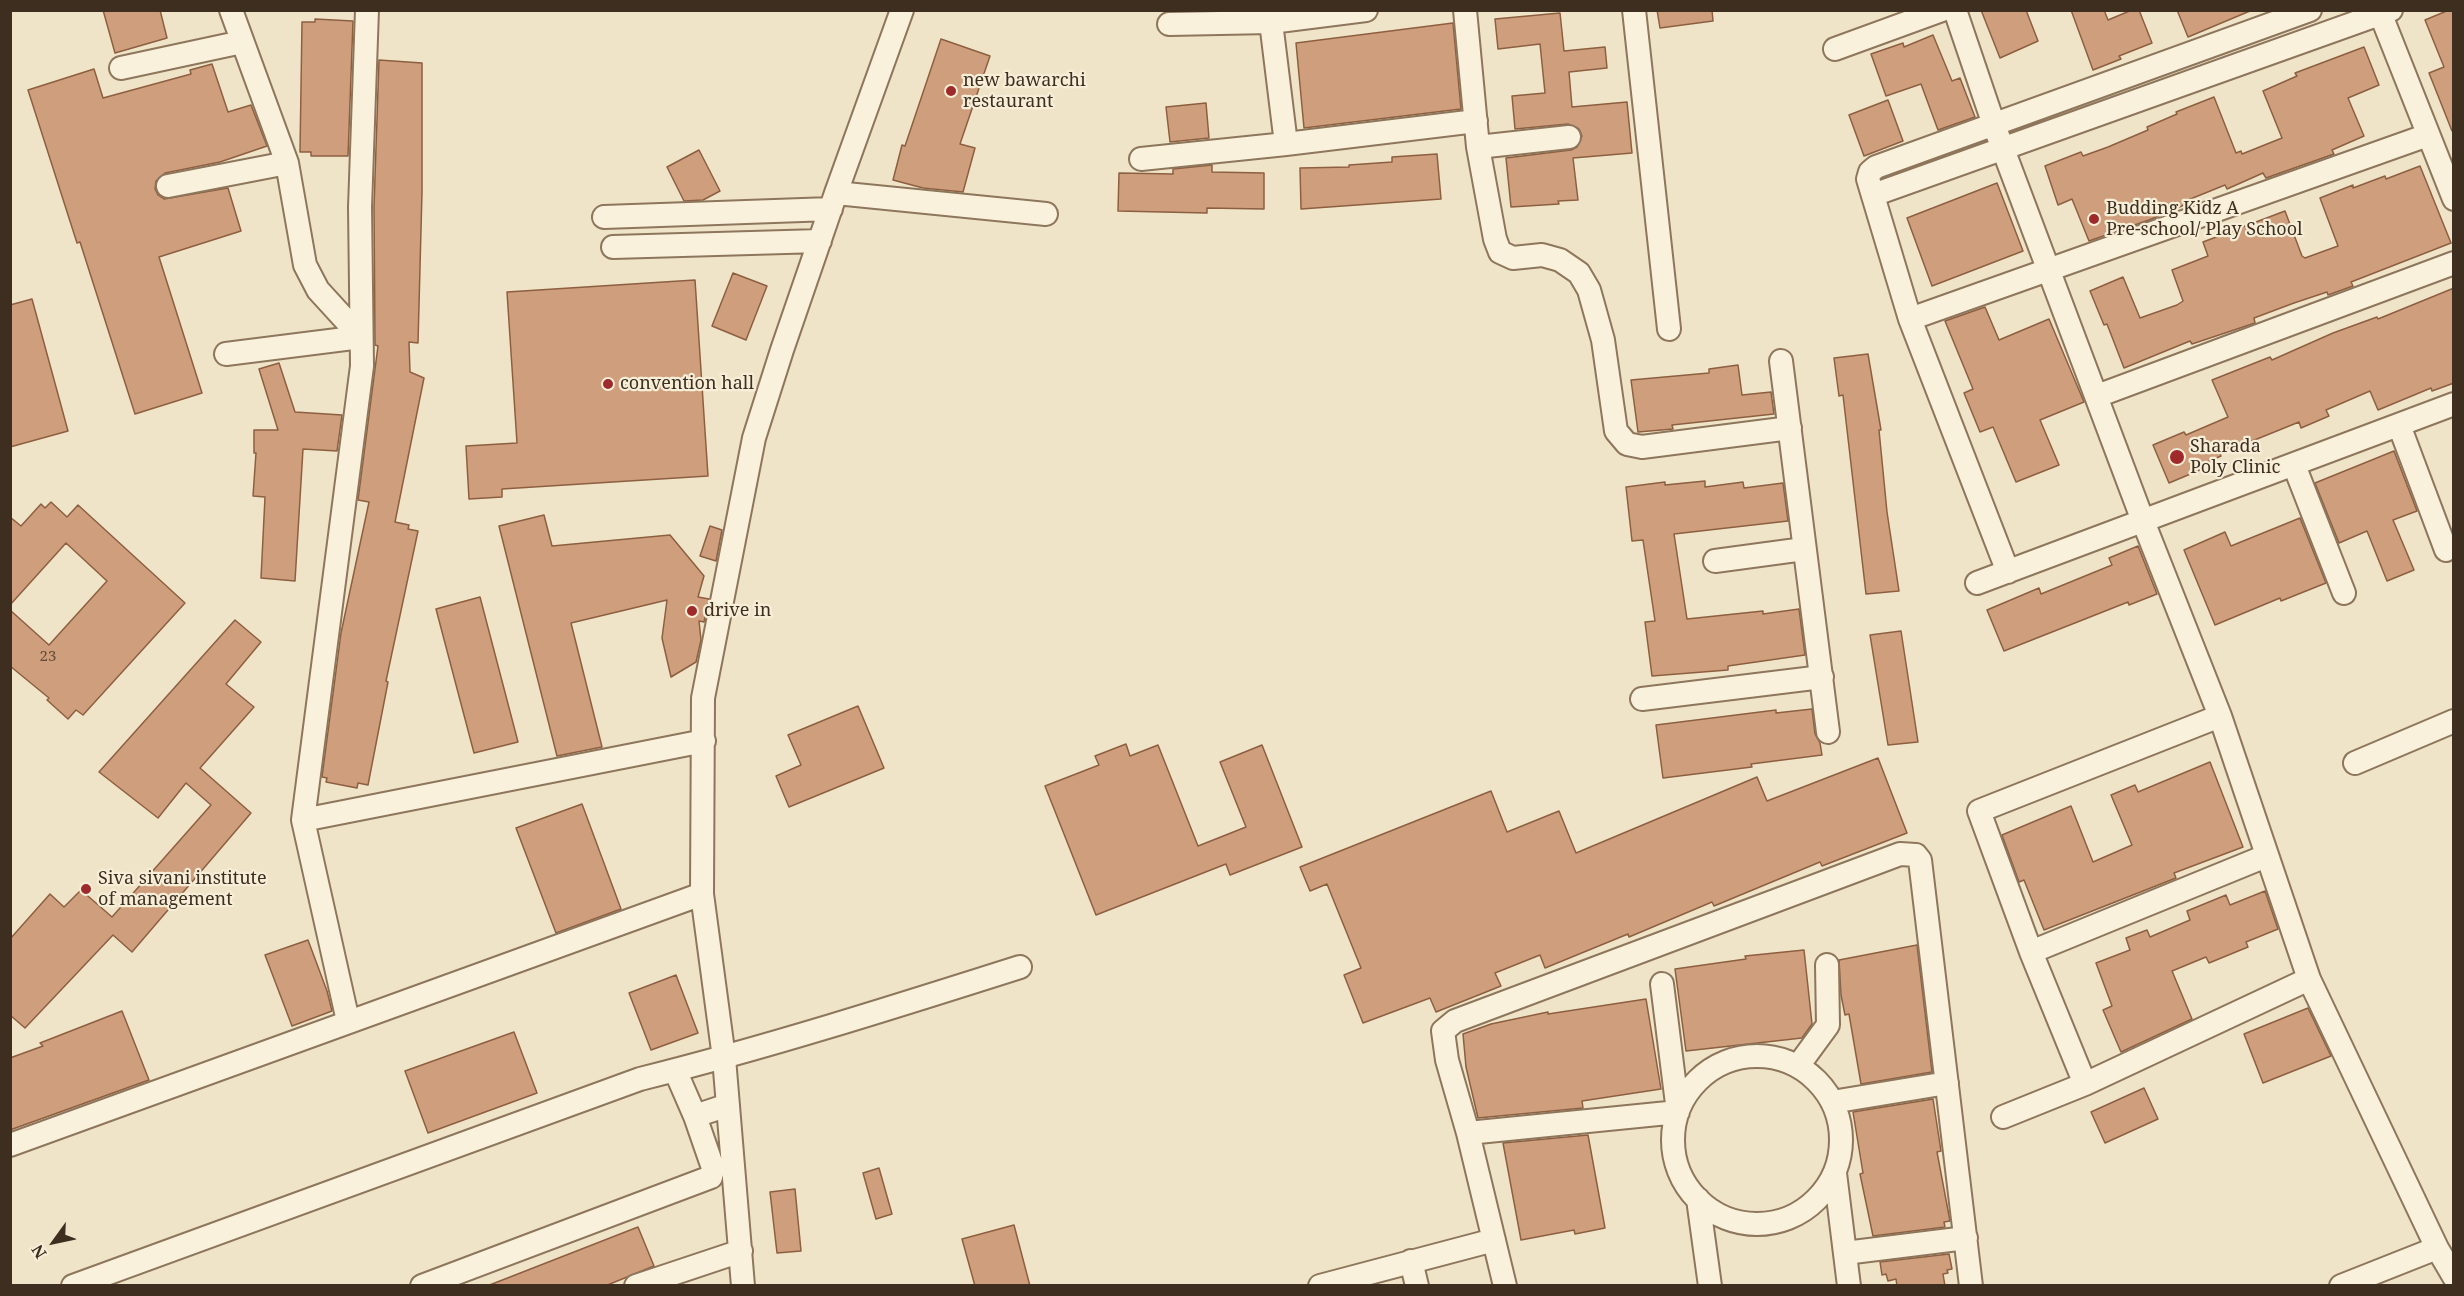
<!DOCTYPE html>
<html>
<head>
<meta charset="utf-8">
<style>
  body { margin:0 }
  #map { position:relative; width:2464px; height:1296px; overflow:hidden; background:#f0e4c8; font-family:"Noto Serif",serif }
  canvas { display:block }
  .frame { position:absolute; inset:0; border:12px solid #3d2e20; pointer-events:none }
  .north { position:absolute; left:24px; top:1212px; width:60px; height:60px; -webkit-text-stroke:4px #f7eed8; paint-order:stroke; rotate:237deg; font-size:16px; font-weight:700; line-height:24px; text-align:center; color:#3d2e20 }
  .north::after { content:''; display:block; margin:auto; width:21px; height:27px; background:#3d2e20; clip-path:polygon(50% 0,100% 100%,50% 72%,0 100%) }
</style>
</head>
<body>
<div id="map">
<canvas width="2464" height="1296"></canvas>
<div class="frame"></div>
<div class="north">N</div>
</div>
<script>
const context = document.querySelector('canvas').getContext('2d');
context.lineJoin = 'round';
function fillPath(path, color) {
  context.fillStyle = color;
  context.fill(path, 'evenodd');
}
function trace(path, color, width, dash) {
  context.strokeStyle = color;
  context.lineWidth = width;
  context.lineCap = dash ? 'butt' : 'round';
  context.setLineDash(dash || []);
  context.stroke(path);
}
function drawText(font, color, halo, rows, align = 'center') {
  context.font = font + ' "Noto Serif",serif';
  context.lineWidth = 4.5;
  context.setLineDash([]);
  context.textBaseline = 'middle';
  context.strokeStyle = halo;
  context.fillStyle = color;
  for (const [text, x, y, turn = 0] of rows) {
    context.save();
    context.translate(x, y);
    context.rotate((+turn || 0) * Math.PI / 180);
    context.textAlign = isNaN(turn) ? turn : align;
    if (halo) context.strokeText(text, 0, 0);
    context.fillText(text, 0, 0);
    context.restore();
  }
}
const building = new Path2D(`
  M 103,10 L 160,10 L 167,38 L 115,53 Z
  M 1657,10 L 1712,10 L 1713,21 L 1660,28 Z
  M 1981,10 L 2026,10 L 2038,41 L 2000,58 Z
  M 2071,10 L 2104,10 L 2108,20 L 2132,10 L 2139,10 L 2152,43 L 2119,56 L 2121,59 L 2093,70 Z
  M 2177,10 L 2250,10 L 2250,11 L 2188,37 Z
  M 2449,10 L 2454,10 L 2454,131 L 2452,131 L 2429,73 L 2444,67 L 2425,20 Z
  M 1560,13 L 1564,51 L 1605,47 L 1607,68 L 1569,72 L 1572,107 L 1627,102 L 1632,153 L 1573,158 L 1578,200 L 1558,201 L 1559,204 L 1511,207 L 1506,158 L 1571,150 L 1577,147 L 1582,136 L 1579,129 L 1568,124 L 1515,129 L 1512,96 L 1545,93 L 1540,44 L 1498,49 L 1495,19 Z
  M 315,19 L 353,21 L 348,156 L 311,156 L 311,152 L 300,152 L 302,22 L 315,22 Z
  M 1453,23 L 1461,109 L 1304,128 L 1296,43 Z
  M 1933,35 L 1952,81 L 1960,78 L 1975,117 L 1938,130 L 1921,84 L 1886,96 L 1871,54 L 1903,43 L 1904,47 Z
  M 941,39 L 990,56 L 960,144 L 975,148 L 963,192 L 923,188 L 893,180 L 902,145 L 905,146 Z
  M 2364,47 L 2379,85 L 2348,98 L 2364,136 L 2332,150 L 2334,154 L 2266,178 L 2263,173 L 2227,189 L 2225,185 L 2183,202 L 2184,205 L 2149,220 L 2089,241 L 2072,199 L 2058,205 L 2045,166 L 2081,152 L 2083,156 L 2108,147 L 2148,130 L 2147,127 L 2177,114 L 2176,112 L 2214,97 L 2236,153 L 2241,151 L 2242,154 L 2282,138 L 2263,91 L 2297,76 L 2295,73 Z
  M 379,60 L 422,63 L 422,192 L 418,343 L 409,342 L 410,372 L 424,378 L 395,522 L 409,525 L 408,529 L 418,531 L 386,681 L 388,682 L 368,785 L 358,783 L 357,788 L 326,782 L 327,778 L 322,777 L 341,633 L 369,502 L 358,500 L 378,346 L 375,345 L 374,207 Z
  M 212,64 L 228,112 L 251,105 L 267,146 L 220,162 L 165,173 L 156,181 L 155,189 L 158,195 L 164,199 L 228,188 L 241,231 L 159,257 L 202,393 L 135,414 L 80,242 L 77,243 L 28,90 L 94,69 L 103,98 L 191,74 L 190,70 Z
  M 1888,100 L 1903,141 L 1864,156 L 1849,115 Z
  M 1206,103 L 1209,138 L 1170,142 L 1166,107 Z
  M 699,150 L 720,191 L 703,200 L 684,201 L 667,167 Z
  M 1437,154 L 1441,199 L 1301,209 L 1300,168 L 1349,167 L 1349,165 L 1392,162 L 1392,157 Z
  M 1212,165 L 1212,172 L 1264,173 L 1264,209 L 1207,208 L 1207,213 L 1118,211 L 1119,173 L 1173,174 L 1173,169 Z
  M 2420,166 L 2451,243 L 2351,282 L 2353,286 L 2328,295 L 2327,292 L 2294,303 L 2254,318 L 2255,323 L 2192,344 L 2190,341 L 2124,368 L 2107,324 L 2104,325 L 2090,291 L 2123,277 L 2140,318 L 2177,305 L 2183,301 L 2172,270 L 2208,256 L 2203,242 L 2285,211 L 2302,256 L 2305,258 L 2338,246 L 2320,198 L 2353,185 L 2353,188 L 2385,176 L 2386,179 Z
  M 1997,183 L 2023,251 L 1932,286 L 1907,218 Z
  M 733,273 L 767,286 L 746,340 L 712,326 Z
  M 695,280 L 708,476 L 502,489 L 502,497 L 469,499 L 466,446 L 517,443 L 507,292 Z
  M 2454,288 L 2454,383 L 2432,391 L 2431,388 L 2378,410 L 2370,391 L 2326,410 L 2329,416 L 2301,428 L 2299,422 L 2220,454 L 2221,456 L 2198,466 L 2200,470 L 2169,483 L 2153,445 L 2184,432 L 2186,435 L 2228,417 L 2212,380 L 2270,357 L 2272,360 L 2333,333 L 2377,317 L 2378,319 Z
  M 32,299 L 68,431 L 10,447 L 10,305 Z
  M 1985,307 L 1999,340 L 2049,319 L 2084,402 L 2040,420 L 2059,465 L 2016,482 L 1993,427 L 1980,432 L 1964,393 L 1973,389 L 1945,321 Z
  M 1868,354 L 1881,430 L 1879,430 L 1887,512 L 1899,591 L 1866,594 L 1843,395 L 1839,396 L 1834,358 Z
  M 279,363 L 295,412 L 342,415 L 337,451 L 303,449 L 295,581 L 261,578 L 265,497 L 253,496 L 256,453 L 254,453 L 254,430 L 278,430 L 259,369 Z
  M 1738,365 L 1742,395 L 1771,392 L 1774,414 L 1672,425 L 1673,429 L 1638,432 L 1631,380 L 1709,373 L 1709,369 Z
  M 2394,451 L 2417,511 L 2393,520 L 2414,570 L 2387,581 L 2367,531 L 2339,543 L 2315,483 Z
  M 1705,481 L 1705,487 L 1743,482 L 1744,488 L 1783,483 L 1788,521 L 1674,534 L 1687,619 L 1763,611 L 1763,614 L 1799,609 L 1805,655 L 1728,666 L 1728,670 L 1652,676 L 1645,622 L 1655,621 L 1643,540 L 1632,541 L 1626,487 L 1665,482 L 1665,485 Z
  M 51,502 L 67,517 L 78,505 L 185,603 L 83,715 L 76,710 L 68,719 L 47,700 L 49,698 L 10,666 L 10,610 L 49,645 L 107,581 L 66,543 L 10,605 L 10,517 L 21,526 L 41,504 L 45,508 Z
  M 544,515 L 552,546 L 670,535 L 704,576 L 698,597 L 709,599 L 704,622 L 699,621 L 701,640 L 696,662 L 671,677 L 662,638 L 667,600 L 571,623 L 602,747 L 557,756 L 499,526 Z
  M 2300,518 L 2326,583 L 2281,601 L 2280,598 L 2215,625 L 2184,550 L 2225,532 L 2231,546 Z
  M 710,526 L 722,530 L 716,561 L 700,556 Z
  M 2138,546 L 2157,594 L 2129,605 L 2128,602 L 2004,651 L 1987,610 L 2039,588 L 2041,594 L 2112,565 L 2109,558 Z
  M 480,597 L 518,742 L 474,753 L 436,609 Z
  M 235,620 L 261,642 L 226,684 L 254,707 L 200,768 L 251,813 L 132,952 L 113,935 L 25,1028 L 10,1015 L 10,939 L 50,894 L 64,907 L 81,890 L 112,917 L 211,805 L 186,783 L 158,818 L 99,772 Z
  M 1901,631 L 1918,742 L 1888,745 L 1870,635 Z
  M 858,706 L 884,768 L 789,807 L 776,776 L 801,765 L 788,735 Z
  M 1812,709 L 1815,734 L 1820,743 L 1822,755 L 1751,764 L 1752,767 L 1663,778 L 1656,725 L 1776,710 L 1776,713 Z
  M 1126,744 L 1130,756 L 1158,745 L 1198,846 L 1246,827 L 1220,762 L 1262,745 L 1302,847 L 1230,875 L 1226,864 L 1096,915 L 1045,786 L 1099,765 L 1095,756 Z
  M 1878,758 L 1907,833 L 1822,866 L 1820,862 L 1714,906 L 1712,902 L 1629,937 L 1628,934 L 1545,968 L 1540,955 L 1495,973 L 1501,986 L 1436,1012 L 1430,998 L 1363,1023 L 1344,975 L 1361,968 L 1327,884 L 1310,891 L 1300,867 L 1491,791 L 1507,832 L 1559,811 L 1576,853 L 1757,777 L 1767,801 Z
  M 2210,762 L 2243,847 L 2174,873 L 2176,878 L 2044,930 L 2024,880 L 2019,882 L 2002,835 L 2071,806 L 2093,862 L 2132,845 L 2111,795 L 2135,785 L 2138,792 Z
  M 582,804 L 621,909 L 556,933 L 516,828 Z
  M 2265,891 L 2278,929 L 2246,942 L 2248,947 L 2209,963 L 2206,957 L 2172,971 L 2192,1019 L 2121,1052 L 2103,1010 L 2112,1006 L 2096,963 L 2130,950 L 2126,938 L 2147,930 L 2150,937 L 2190,920 L 2187,911 L 2226,895 L 2230,905 Z
  M 308,940 L 327,991 L 332,1011 L 292,1026 L 265,955 Z
  M 1917,945 L 1932,1072 L 1861,1084 L 1849,1014 L 1845,1015 L 1841,995 L 1839,960 Z
  M 1804,950 L 1812,1024 L 1802,1038 L 1686,1051 L 1675,969 L 1746,959 L 1745,956 Z
  M 676,975 L 698,1033 L 651,1050 L 629,993 Z
  M 1646,999 L 1661,1089 L 1582,1101 L 1583,1108 L 1478,1118 L 1466,1067 L 1463,1034 L 1491,1024 L 1548,1012 L 1548,1014 Z
  M 2308,1008 L 2331,1056 L 2263,1083 L 2244,1034 Z
  M 122,1011 L 149,1080 L 10,1130 L 10,1058 L 43,1046 L 40,1043 Z
  M 514,1032 L 537,1093 L 428,1133 L 405,1071 Z
  M 2144,1088 L 2158,1119 L 2105,1143 L 2091,1112 Z
  M 1933,1099 L 1941,1151 L 1937,1152 L 1950,1221 L 1944,1222 L 1945,1227 L 1873,1236 L 1860,1174 L 1863,1173 L 1853,1112 Z
  M 1588,1135 L 1605,1228 L 1575,1234 L 1574,1230 L 1521,1240 L 1503,1143 Z
  M 879,1168 L 892,1214 L 876,1219 L 863,1173 Z
  M 795,1189 L 801,1251 L 777,1253 L 770,1192 Z
  M 1014,1225 L 1030,1286 L 975,1286 L 962,1239 Z
  M 638,1227 L 654,1266 L 605,1286 L 487,1286 Z
  M 1949,1254 L 1952,1269 L 1947,1270 L 1948,1273 L 1943,1274 L 1945,1286 L 1897,1286 L 1896,1279 L 1888,1281 L 1886,1274 L 1882,1275 L 1880,1262 Z`);
fillPath(building, '#cf9f7d');
trace(building, '#8d5f41', 1.5);
const street = new Path2D(`
  M 231,10 L 287,163 L 305,265 L 318,290 L 361,337
  M 1465,10 L 1478,147 L 1495,239 L 1500,252 L 1513,258 L 1542,255 L 1560,260 L 1579,273 L 1589,290 L 1603,340 L 1616,431 L 1627,444 L 1642,447 L 1790,428
  M 1634,10 L 1669,329
  M 1955,10 L 1994,125 L 2143,521 L 2220,716 L 2309,979 L 2437,1248 L 2454,1277
  M 2379,10 L 2454,199
  M 1271,22 L 1286,144
  M 1169,24 L 1271,22 L 1366,10
  M 1835,49 L 1942,10
  M 121,68 L 242,42
  M 1478,147 L 1569,137
  M 1141,159 L 1286,144 L 1476,121
  M 168,186 L 287,163
  M 836,193 L 1046,214
  M 1873,195 L 2391,10
  M 604,217 L 831,209
  M 613,247 L 820,241
  M 1910,319 L 2428,135
  M 226,354 L 361,337
  M 1781,361 L 1828,732
  M 2097,396 L 2454,263
  M 2399,425 L 2446,550
  M 2294,465 L 2344,593
  M 1715,561 L 1804,549
  M 2008,572 L 1910,319 L 1868,179 L 1870,172 L 1876,167 L 2310,10
  M 1977,583 L 2454,404
  M 1642,699 L 1822,677
  M 2355,763 L 2454,721
  M 303,820 L 362,366 L 360,207 L 367,10
  M 2031,952 L 2266,856
  M 348,1021 L 303,820 L 704,741
  M1673 1140a84 84 0 1 1 168 0a84 84 0 1 1-168 0Z
  M 1798,1066 L 1828,1025 L 1827,965
  M 675,1070 L 695,1116
  M 2085,1084 L 2031,952 L 1979,811 L 2220,716
  M 1832,1102 L 1947,1083
  M 2003,1117 L 2085,1084 L 2309,979
  M 1468,1133 L 1678,1112 L 1662,984
  M 10,1145 L 702,894
  M 1835,1173 L 1849,1286
  M 1698,1199 L 1710,1286
  M 1845,1253 L 1966,1238
  M 1411,1261 L 1417,1286
  M 73,1286 L 640,1079 C 768,1047 894,1007 1020,967
  M 422,1286 L 711,1177 L 713,1168 L 695,1116 L 728,1105
  M 636,1286 L 741,1251
  M 743,1286 L 724,1058 L 702,894 L 703,698 L 754,438 L 782,350 L 836,193 L 902,10
  M 1320,1286 L 1494,1240
  M 1505,1286 L 1468,1133 L 1447,1060 L 1443,1031 L 1455,1021 L 1900,854 L 1916,855 L 1920,860 L 1971,1286
  M 2341,1286 L 2437,1248`);
trace(street, '#8d765c', 26);
trace(street, '#faf1dc', 22);
for (const [x, y, r, color] of [
  [951,91,6,"#9e2a2b"],
  [2094,219,6,"#9e2a2b"],
  [608,384,6,"#9e2a2b"],
  [2177,457,8,"#9e2a2b"],
  [692,611,6,"#9e2a2b"],
  [86,889,6,"#9e2a2b"]
]) {
  const dot = new Path2D();
  dot.arc(x, y, r, 0, 2 * Math.PI);
  context.fillStyle = color;
  context.fill(dot);
  trace(dot, '#f7eed8', 2);
}
drawText('15px', '#624a37', null, [
  ["23",48,657]
]);
drawText('18px', '#3d2e20', '#f7eed8', [
  ["new bawarchi",963,81],
  ["restaurant",963,102],
  ["Budding Kidz A",2106,209],
  ["Pre-school/ Play School",2106,230],
  ["convention hall",620,384],
  ["Sharada",2190,447],
  ["Poly Clinic",2190,468],
  ["drive in",704,611],
  ["Siva sivani institute",98,879],
  ["of management",98,900]
], 'left');
</script>
</body>
</html>
